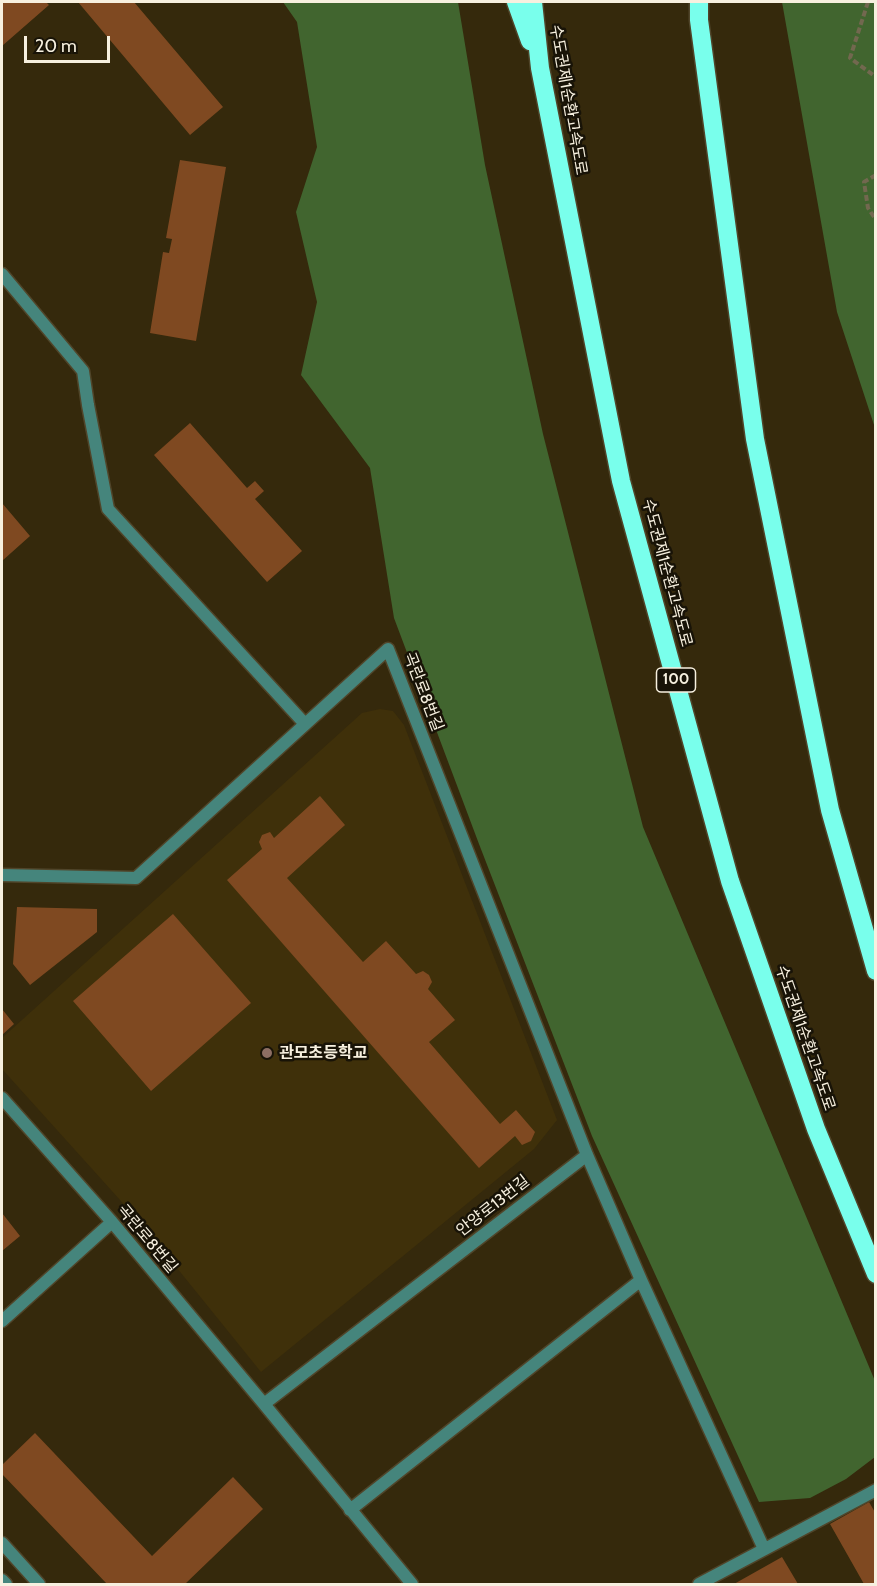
<!DOCTYPE html>
<html>
<head>
<meta charset="utf-8">
<style>
  body { margin:0 }
  #map { position:relative; width:877px; height:1586px; overflow:hidden; background:#35290c; font-family:Cabin,sans-serif }
  canvas { display:block }
  .frame { position:absolute; inset:0; border:3px solid #f7f0df; pointer-events:none }
  .scale { position:absolute; left:24px; top:36px; width:86px; height:27px; box-sizing:border-box; border:3px solid #f7f0df; border-top:0; padding-left:8px; font-size:18px; line-height:21px; white-space:nowrap; color:#f7f0df; -webkit-text-stroke:4px #181307; paint-order:stroke }
</style>
</head>
<body>
<div id="map">
<canvas width="877" height="1586"></canvas>
<div class="frame"></div>
<div class="scale">20 m</div>
</div>
<script>
const context = document.querySelector('canvas').getContext('2d');
context.lineJoin = 'round';
function fillPath(path, color) {
  context.fillStyle = color;
  context.fill(path, 'evenodd');
}
function trace(path, color, width, dash) {
  context.strokeStyle = color;
  context.lineWidth = width;
  context.lineCap = dash ? 'butt' : 'round';
  context.setLineDash(dash || []);
  context.stroke(path);
}
function drawText(font, color, halo, rows, align = 'center') {
  context.font = font + ' Cabin,"Noto Sans KR",sans-serif';
  context.lineWidth = 5;
  context.setLineDash([]);
  context.textBaseline = 'middle';
  context.strokeStyle = halo;
  context.fillStyle = color;
  for (const [text, x, y, turn = 0] of rows) {
    context.save();
    context.translate(x, y);
    context.rotate((+turn || 0) * Math.PI / 180);
    context.textAlign = isNaN(turn) ? turn : align;
    if (halo) context.strokeText(text, 0, 0);
    context.fillText(text, 0, 0);
    context.restore();
  }
}
fillPath(new Path2D(`
  M 380,709 L 393,711 L 404,725 L 557,1120 L 534,1149 L 261,1372 L 139,1221 L 2,1069 L 2,1038 L 362,713 Z`), '#3f300a');
fillPath(new Path2D(`
  M 283,2 L 458,2 L 485,165 L 543,434 L 643,827 L 875,1381 L 875,1457 L 846,1479 L 810,1498 L 759,1502 L 592,1136 L 479,844 L 394,618 L 370,468 L 301,375 L 317,302 L 296,212 L 317,147 L 297,22 Z
  M 782,2 L 875,2 L 875,428 L 837,312 Z`), '#41652f');
fillPath(new Path2D(`
  M 2,2 L 46,2 L 49,5 L 2,46 Z
  M 78,2 L 134,2 L 223,107 L 190,135 Z
  M 180,160 L 226,167 L 196,341 L 150,333 L 163,252 L 169,253 L 172,239 L 166,238 Z
  M 190,423 L 247,488 L 255,481 L 264,491 L 255,499 L 302,551 L 267,582 L 154,455 Z
  M 2,503 L 30,536 L 2,561 Z
  M 320,796 L 345,825 L 287,878 L 363,962 L 386,941 L 416,974 L 423,971 L 429,975 L 432,982 L 428,989 L 455,1020 L 429,1042 L 500,1124 L 516,1110 L 535,1132 L 531,1141 L 522,1145 L 515,1136 L 479,1168 L 227,880 L 262,849 L 259,842 L 262,835 L 270,832 L 274,838 Z
  M 17,907 L 97,909 L 97,932 L 30,985 L 13,964 Z
  M 173,914 L 251,1003 L 151,1091 L 73,1001 Z
  M 2,1009 L 14,1024 L 2,1035 Z
  M 2,1213 L 20,1236 L 2,1251 Z
  M 35,1433 L 152,1556 L 233,1477 L 263,1509 L 185,1584 L 107,1584 L 2,1474 L 2,1465 Z
  M 869,1502 L 876,1514 L 876,1583 L 874,1584 L 864,1584 L 830,1524 Z
  M 782,1557 L 798,1584 L 734,1584 Z`), '#7f4921');
const minor = new Path2D(`
  M 2,274 L 83,371 L 88,405 L 108,509 L 305,724
  M 2,875 L 136,878 L 388,649 L 587,1155 L 641,1280 L 764,1549
  M 2,1098 L 112,1222 L 264,1404
  M 2,1321 L 112,1222
  M 350,1510 L 641,1280
  M 412,1584 L 264,1404 L 587,1155
  M 699,1584 L 876,1490`);
const tertiary = new Path2D(`
  M 2,1543 L 39,1584
  M 2,1580 L 6,1584`);
const motorway = new Path2D(`
  M 516,2 L 530,41
  M 533,2 L 540,68 L 621,481 L 730,881 L 816,1129 L 876,1274
  M 699,2 L 699,20 L 755,439 L 830,810 L 876,971`);
trace(minor, '#50452a', 15);
trace(tertiary, '#50452a', 15);
trace(motorway, '#50452a', 21);
trace(new Path2D(`
  M 868,2 L 850,58 L 876,77
  M 876,175 L 864,182 L 868,208 L 876,220`), '#72684f', 4, [6, 3]);
trace(minor, '#45857c', 12);
trace(tertiary, '#45857c', 12);
trace(motorway, '#79ffec', 18);
for (const [x, y, r, color] of [
  [267,1053,6,"#8d6e63"]
]) {
  const dot = new Path2D();
  dot.arc(x, y, r, 0, 2 * Math.PI);
  context.fillStyle = color;
  context.fill(dot);
  trace(dot, '#181307', 2);
}
for (const [x, y, w] of [
  [676,680,39]
]) {
  const box = new Path2D();
  box.roundRect(x - w / 2, y - 12, w, 24, 4.5);
  context.fillStyle = '#181307';
  context.fill(box);
  trace(box, '#f7f0df', 1.5);
}
drawText('bold 15px', '#f7f0df', null, [
  ["100",676,680]
]);
drawText('16px', '#f7f0df', '#181307', [
  ["수도권제1순환고속도로",568,100,80],
  ["수도권제1순환고속도로",667,573,75],
  ["곡란로8번길",423,692,69],
  ["수도권제1순환고속도로",805,1038,71],
  ["안양로13번길",493,1206,-38],
  ["곡란로8번길",147,1239,50]
]);
drawText('bold 16px', '#f7f0df', '#181307', [
  ["관모초등학교",279,1053]
], 'left');
</script>
</body>
</html>
